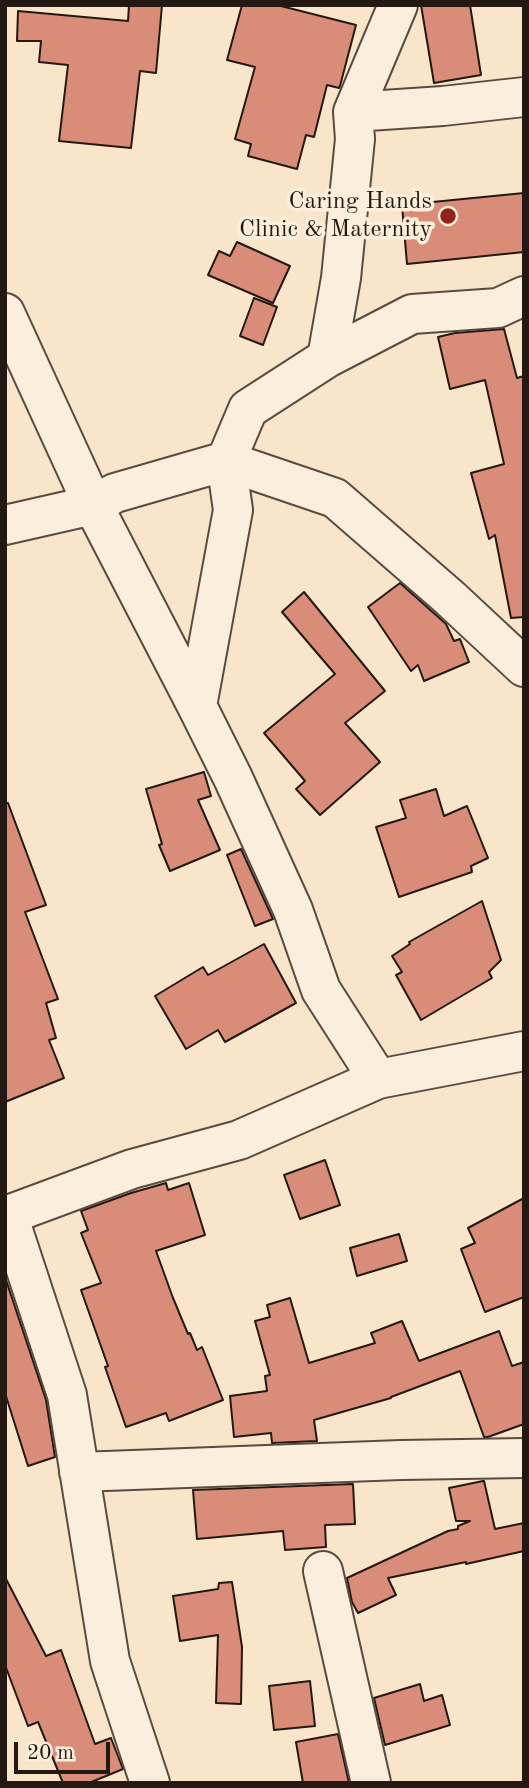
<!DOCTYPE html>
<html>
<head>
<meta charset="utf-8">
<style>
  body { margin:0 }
  #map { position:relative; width:529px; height:1788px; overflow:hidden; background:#f9e5c9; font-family:"Old Standard TT",serif }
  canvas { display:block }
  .frame { position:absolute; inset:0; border:7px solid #241813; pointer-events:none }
  .scale { position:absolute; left:14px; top:1742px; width:96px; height:32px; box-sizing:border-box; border:4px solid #241813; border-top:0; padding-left:9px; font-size:21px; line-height:24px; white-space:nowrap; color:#241813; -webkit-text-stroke:5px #fbeedc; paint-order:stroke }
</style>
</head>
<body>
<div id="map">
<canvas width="529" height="1788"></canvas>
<div class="frame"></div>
<div class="scale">20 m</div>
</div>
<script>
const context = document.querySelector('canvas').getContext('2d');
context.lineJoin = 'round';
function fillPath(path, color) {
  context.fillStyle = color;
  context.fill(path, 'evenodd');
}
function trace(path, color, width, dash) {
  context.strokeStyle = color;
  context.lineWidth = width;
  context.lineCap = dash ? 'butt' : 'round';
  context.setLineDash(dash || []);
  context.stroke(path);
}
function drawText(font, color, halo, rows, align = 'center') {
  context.font = font + ' "Old Standard TT",serif';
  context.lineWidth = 7;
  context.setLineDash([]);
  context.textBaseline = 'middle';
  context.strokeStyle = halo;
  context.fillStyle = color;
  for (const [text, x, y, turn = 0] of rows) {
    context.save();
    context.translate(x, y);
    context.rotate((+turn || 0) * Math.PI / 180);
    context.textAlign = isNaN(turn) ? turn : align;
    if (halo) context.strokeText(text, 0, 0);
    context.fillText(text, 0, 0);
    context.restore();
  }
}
const building = new Path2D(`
  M 129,5 L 162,5 L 156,73 L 140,71 L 131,148 L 59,141 L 68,65 L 39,62 L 41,41 L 17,41 L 18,11 L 128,21 Z
  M 242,5 L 277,5 L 356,25 L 340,86 L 339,88 L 327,85 L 314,137 L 306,135 L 297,169 L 248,156 L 251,144 L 235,139 L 255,67 L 227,60 Z
  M 421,5 L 470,5 L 481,75 L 434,83 Z
  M 524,193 L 524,252 L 407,264 L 402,205 Z
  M 237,242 L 290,266 L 273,303 L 208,275 L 219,251 L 230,256 Z
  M 254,298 L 277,307 L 263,345 L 240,336 Z
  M 504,329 L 517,378 L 524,376 L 524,617 L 511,618 L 495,535 L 489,539 L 471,473 L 504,464 L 485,380 L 450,389 L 438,337 L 455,333 Z
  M 400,583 L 446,624 L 454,641 L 460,639 L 469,662 L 424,681 L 418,665 L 411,671 L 368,607 Z
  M 304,592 L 385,691 L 345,723 L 380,762 L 320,815 L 296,789 L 305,781 L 264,733 L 335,674 L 282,612 Z
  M 204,772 L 211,796 L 198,800 L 220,850 L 170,871 L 159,845 L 162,844 L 146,789 Z
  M 436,789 L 444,816 L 467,806 L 488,858 L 471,866 L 472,872 L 399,897 L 376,827 L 406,818 L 400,800 Z
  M 5,803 L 8,803 L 46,905 L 25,912 L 58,999 L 46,1003 L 56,1038 L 49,1040 L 64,1078 L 5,1102 Z
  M 241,849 L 273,919 L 255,926 L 227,855 Z
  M 482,901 L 501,960 L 489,972 L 492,978 L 421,1020 L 396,975 L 402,972 L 392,956 L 410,944 L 409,942 Z
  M 264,944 L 296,1003 L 225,1042 L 218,1030 L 186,1049 L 155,996 L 203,967 L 208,975 Z
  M 325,1160 L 340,1205 L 300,1219 L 284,1175 Z
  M 166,1183 L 168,1190 L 189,1183 L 205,1235 L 156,1251 L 173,1298 L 188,1334 L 190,1333 L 197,1350 L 202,1347 L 223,1400 L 169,1421 L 166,1413 L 126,1427 L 105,1367 L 108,1366 L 81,1290 L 101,1283 L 81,1233 L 88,1230 L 81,1211 L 131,1193 Z
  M 524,1198 L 524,1297 L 485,1312 L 461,1249 L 475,1243 L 468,1228 Z
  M 399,1234 L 407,1261 L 357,1276 L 350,1248 Z
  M 5,1277 L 46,1400 L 55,1457 L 28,1466 L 5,1393 Z
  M 290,1298 L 309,1363 L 375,1343 L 371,1333 L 402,1321 L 419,1361 L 499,1331 L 512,1366 L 524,1362 L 524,1424 L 488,1437 L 484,1437 L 460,1371 L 391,1397 L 391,1398 L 314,1420 L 317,1441 L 272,1443 L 271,1433 L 234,1437 L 230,1396 L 267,1391 L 265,1376 L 270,1375 L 255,1321 L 270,1317 L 267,1305 Z
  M 483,1481 L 484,1481 L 495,1529 L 524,1523 L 524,1551 L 466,1564 L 466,1562 L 388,1578 L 396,1595 L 358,1613 L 352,1602 L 347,1578 L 448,1531 L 458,1529 L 458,1526 L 470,1521 L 456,1521 L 449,1488 Z
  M 353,1484 L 355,1524 L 325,1525 L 326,1547 L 285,1550 L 283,1531 L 197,1539 L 193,1490 Z
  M 5,1577 L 46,1656 L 61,1650 L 95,1744 L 111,1738 L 123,1769 L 89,1783 L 63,1783 L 38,1722 L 28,1726 L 5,1665 Z
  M 232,1582 L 242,1647 L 241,1704 L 216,1703 L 218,1635 L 180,1641 L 173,1596 L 218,1589 L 219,1583 Z
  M 310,1681 L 315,1726 L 274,1730 L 269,1686 Z
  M 420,1684 L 424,1701 L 442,1695 L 450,1725 L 385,1745 L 374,1698 Z
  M 338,1734 L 349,1783 L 303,1783 L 296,1742 Z`);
fillPath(building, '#d98c78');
trace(building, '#241813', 2);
const minor = new Path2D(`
  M 353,112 L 443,106 L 524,97
  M 5,313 L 93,505 L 197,706
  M 327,358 L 341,278 L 355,139 L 353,112 L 398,5
  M 5,525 L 93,505 L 115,493 L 226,461 L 335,498 L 450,598 L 524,667
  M 378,1079 L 321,990 L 293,910 L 233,778 L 197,706 L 233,510 L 226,461 L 248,409 L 327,358 L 412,314 L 498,308 L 524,296
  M 79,1472 L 401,1460 L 524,1458
  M 323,1571 L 371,1783
  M 150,1783 L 110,1661 L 67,1395 L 8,1215 L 132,1169 L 239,1140 L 378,1079 L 524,1051`);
trace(minor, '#594b40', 42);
trace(minor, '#fbeedc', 38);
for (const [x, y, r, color] of [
  [448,216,9,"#8f2418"]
]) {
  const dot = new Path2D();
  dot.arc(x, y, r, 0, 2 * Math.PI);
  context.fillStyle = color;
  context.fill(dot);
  trace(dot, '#fbeedc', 2.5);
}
drawText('24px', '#241813', '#fbeedc', [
  ["Caring Hands",432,202],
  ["Clinic & Maternity",432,230]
], 'right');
</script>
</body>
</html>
